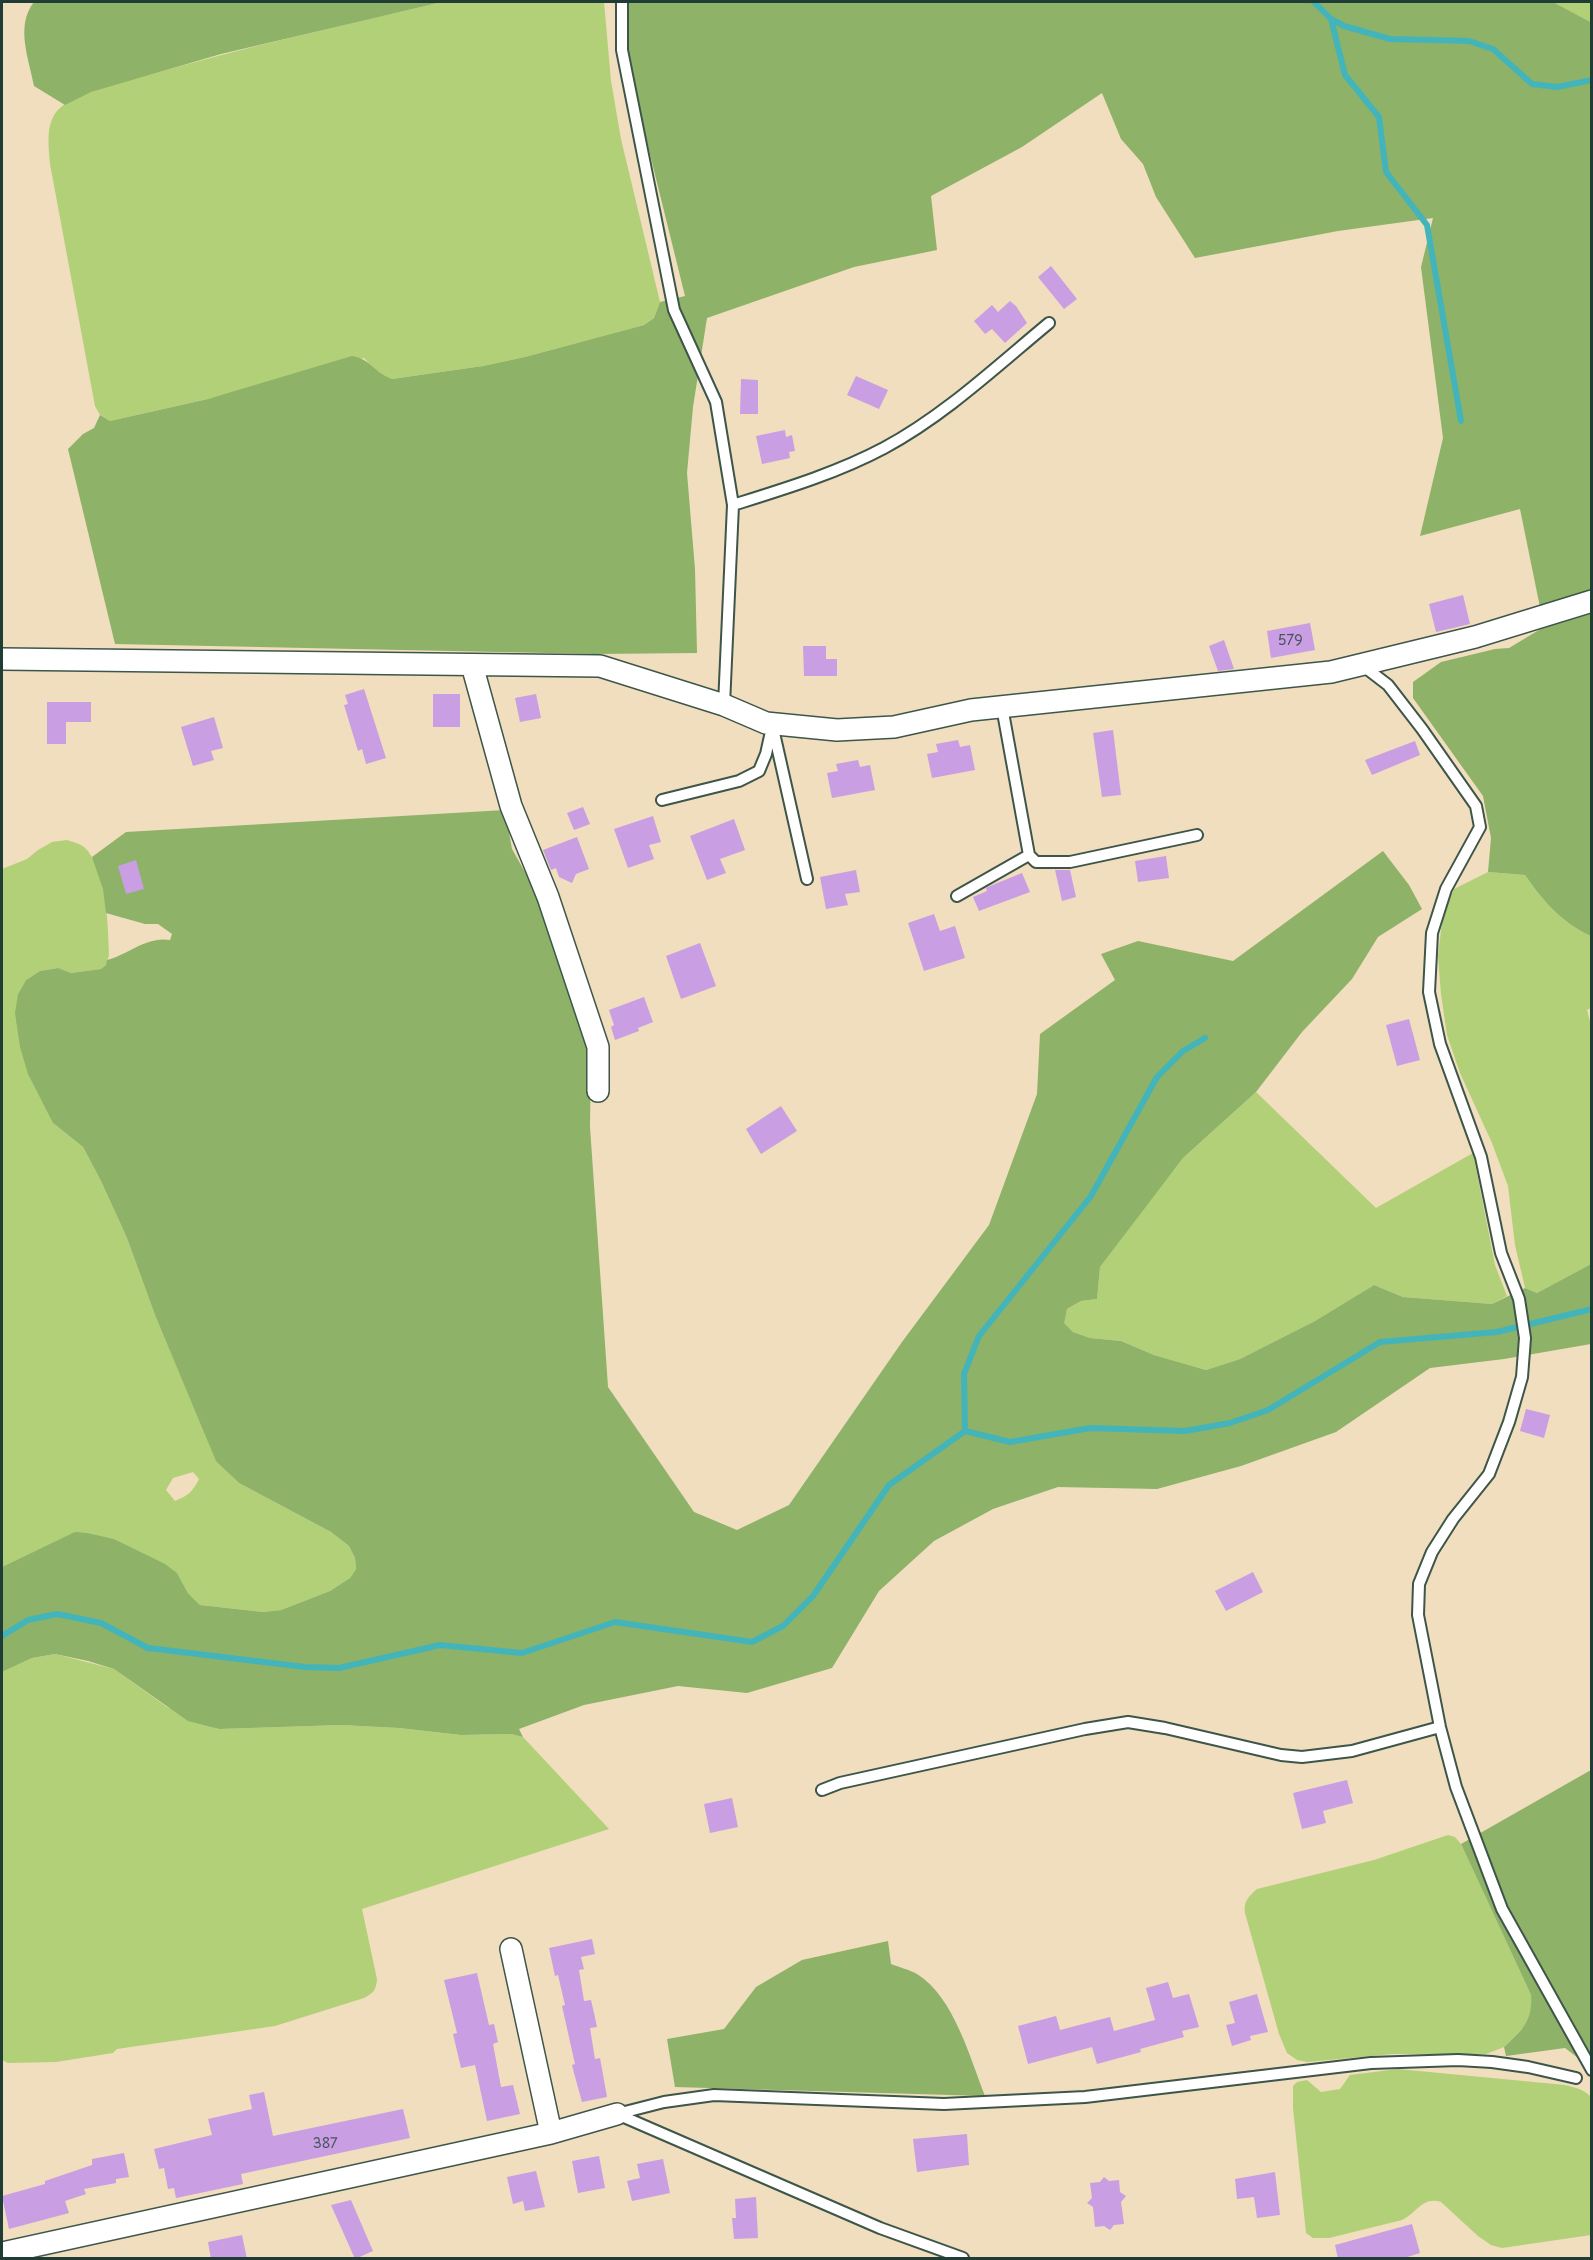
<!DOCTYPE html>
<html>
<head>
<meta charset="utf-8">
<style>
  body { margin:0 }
  #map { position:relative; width:1593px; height:2260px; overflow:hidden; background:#f0debe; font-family:"Playpen Sans",sans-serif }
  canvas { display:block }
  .frame { position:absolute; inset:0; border:3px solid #1f3d34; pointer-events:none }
</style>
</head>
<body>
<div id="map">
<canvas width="1593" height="2260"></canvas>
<div class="frame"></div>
</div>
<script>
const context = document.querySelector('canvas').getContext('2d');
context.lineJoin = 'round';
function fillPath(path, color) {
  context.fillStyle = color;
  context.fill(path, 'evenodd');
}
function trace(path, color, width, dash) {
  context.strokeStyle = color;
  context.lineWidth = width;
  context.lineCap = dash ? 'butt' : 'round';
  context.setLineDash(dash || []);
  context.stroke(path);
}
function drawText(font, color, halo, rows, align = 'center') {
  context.font = font + ' "Playpen Sans",sans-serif';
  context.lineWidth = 6;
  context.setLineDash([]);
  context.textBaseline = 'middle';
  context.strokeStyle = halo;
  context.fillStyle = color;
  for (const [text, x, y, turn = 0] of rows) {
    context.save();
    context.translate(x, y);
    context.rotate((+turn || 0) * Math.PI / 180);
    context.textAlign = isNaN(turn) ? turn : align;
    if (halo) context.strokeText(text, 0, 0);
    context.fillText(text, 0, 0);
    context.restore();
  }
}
fillPath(new Path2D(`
  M 442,2 L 604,2 L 611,81 L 621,139 L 660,302 L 654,318 L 644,325 L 525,357 L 483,366 L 392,379 L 380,375 L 364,358 L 208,399 L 110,421 L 100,415 L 95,406 L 50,164 C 49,146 45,126 57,111 C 73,93 122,83 145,76 C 243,48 342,25 442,2 Z
  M 1553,2 L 1591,2 L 1591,23 Z
  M 67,840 C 72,842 79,843 84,847 C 107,868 108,925 109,955 L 106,965 L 101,969 L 71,973 L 57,968 L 40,971 L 26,980 L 18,994 L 53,1123 L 83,1147 L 101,1181 L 127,1238 L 155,1315 L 217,1461 L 239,1483 L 331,1532 L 349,1546 L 355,1558 L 356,1569 L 350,1578 L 330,1591 L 281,1610 L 263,1612 L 200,1605 L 188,1593 L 177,1573 L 114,1539 L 75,1533 L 2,1567 L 2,869 L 27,859 L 38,850 L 52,842 ZM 193,1472 L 199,1479 C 193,1491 188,1496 175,1501 L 166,1490 L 173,1478 Z
  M 1488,872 L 1525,875 C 1543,901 1562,923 1591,936 L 1591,1008 L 1587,1010 L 1592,1029 L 1591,1264 L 1537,1293 L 1525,1288 L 1515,1245 L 1508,1186 L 1492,1143 L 1460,1073 L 1447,1035 L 1441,994 L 1438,956 L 1443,913 L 1454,889 Z
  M 1256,1092 L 1376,1208 L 1473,1153 L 1495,1265 L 1507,1296 L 1492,1304 L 1403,1297 L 1374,1285 L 1315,1321 L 1240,1359 L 1206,1370 L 1154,1355 L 1121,1341 L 1090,1338 L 1073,1332 L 1063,1323 L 1067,1309 L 1081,1301 L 1097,1299 L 1100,1267 L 1142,1211 L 1183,1158 Z
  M 55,1654 L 114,1669 L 167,1707 L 218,1729 L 341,1725 L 399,1728 L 461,1735 L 511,1734 L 523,1737 L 609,1829 L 362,1909 L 377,1979 C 376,1991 373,1993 364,1998 L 275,2026 L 117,2049 L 113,2053 L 56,2062 L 8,2063 L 2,2060 L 2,1672 L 32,1658 Z
  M 1448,1835 L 1455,1837 L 1461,1844 L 1531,1995 L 1532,2010 L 1527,2023 L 1517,2034 L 1504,2047 L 1486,2054 L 1392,2054 L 1308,2062 L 1297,2060 L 1287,2053 L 1279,2034 L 1245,1913 C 1243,1902 1249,1896 1257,1889 L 1374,1860 Z
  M 1398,2069 L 1565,2085 C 1576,2088 1584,2089 1592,2098 L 1591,2235 L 1502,2248 L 1491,2245 L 1478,2236 L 1441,2202 C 1422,2196 1417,2213 1402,2220 L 1329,2238 L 1313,2238 L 1306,2233 L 1293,2108 L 1293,2086 L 1297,2082 L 1307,2080 L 1321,2092 L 1340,2089 L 1350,2075 Z`), '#b2d077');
fillPath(new Path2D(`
  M 34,2 L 442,2 L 221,54 L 91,92 L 65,105 L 34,86 C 29,59 15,26 34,2 Z
  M 619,2 L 1553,2 L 1592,23 L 1591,936 C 1562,923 1543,901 1525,875 L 1488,872 L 1491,838 L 1483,796 L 1413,698 L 1413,682 L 1441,662 L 1495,649 L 1509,648 L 1544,627 L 1520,509 L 1420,536 L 1443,438 L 1421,267 L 1433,218 L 1338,231 L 1195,258 L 1156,197 L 1143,164 L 1121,139 L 1102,93 L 1022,147 L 931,196 L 937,250 L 854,267 L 707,318 L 693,407 L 687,473 L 695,569 L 697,653 L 595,654 L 115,644 L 68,449 L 83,434 L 94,428 L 100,415 L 110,421 L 208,399 L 352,356 C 371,359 373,372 392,379 L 483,366 L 525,357 L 644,325 L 654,318 L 660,302 L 685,296 L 623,45 Z
  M 505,810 L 512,849 L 530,881 L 566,969 L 591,1046 L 590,1127 L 608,1387 L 694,1512 L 737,1530 L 789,1505 L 902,1342 L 989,1225 L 1037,1094 L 1040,1034 L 1115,980 L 1101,954 L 1138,941 L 1233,961 L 1383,851 L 1409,885 L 1422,909 L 1378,937 L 1352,979 L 1302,1032 L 1256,1092 L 1183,1158 L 1100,1267 L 1097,1299 L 1081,1301 L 1067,1309 L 1064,1323 L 1073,1332 L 1090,1338 L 1121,1341 L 1154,1355 L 1206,1370 L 1240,1359 L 1315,1321 L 1374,1285 L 1403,1297 L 1492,1304 L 1525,1288 L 1537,1293 L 1591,1264 L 1591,1344 L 1504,1359 L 1430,1368 L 1336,1432 L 1241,1466 L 1157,1489 L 1058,1487 L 993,1509 L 934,1541 L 879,1591 L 832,1668 L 747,1693 L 678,1686 L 584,1705 L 519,1729 L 523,1737 L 511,1734 L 461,1735 L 399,1728 L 341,1725 L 219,1729 L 188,1721 L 114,1669 L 88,1661 L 55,1654 L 32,1658 L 2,1672 L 2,1567 L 75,1532 L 87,1533 L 114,1539 L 165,1564 L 177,1573 L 188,1593 L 200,1605 L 263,1612 L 281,1610 L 330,1591 L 350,1578 L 356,1569 L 355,1558 L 349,1546 L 331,1532 L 239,1483 L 216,1461 L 155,1315 L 127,1238 L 101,1181 L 83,1147 L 53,1123 L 28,1074 L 20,1047 L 15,1013 L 18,994 L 26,980 L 40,971 L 58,968 L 71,973 L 101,969 L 106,965 L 107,960 C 129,954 147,936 170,940 L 172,934 L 158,924 L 145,924 L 106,913 L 103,889 L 92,857 L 126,832 Z
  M 1591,1770 L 1591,2068 L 1565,2048 L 1506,2056 L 1504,2047 C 1522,2030 1533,2021 1531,1995 L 1461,1844 Z
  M 888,1941 L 891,1964 C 899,1967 910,1970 917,1974 C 954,1997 970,2058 985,2096 L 675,2087 L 667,2039 L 724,2029 L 756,1987 L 802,1960 Z`), '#8db268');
trace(new Path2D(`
  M 1314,2 L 1331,19 L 1344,26 L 1390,39 L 1469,41 L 1493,49 L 1532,84 L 1557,87 L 1592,80
  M 1331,19 L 1345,75 L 1379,117 L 1386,172 L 1427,225 L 1461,421
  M 965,1431 L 1010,1442 L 1090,1428 L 1185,1431 L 1230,1423 L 1268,1410 L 1380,1342 L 1497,1332 L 1592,1309
  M 2,1636 L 28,1620 L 57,1614 L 101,1623 L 148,1648 L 305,1667 L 339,1668 L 440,1645 L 522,1653 L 615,1622 L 752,1642 L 783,1626 L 813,1596 L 889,1485 L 965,1431 L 964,1374 L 979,1336 L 1091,1196 L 1157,1077 L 1183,1051 L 1205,1038`), '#44b4bb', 6);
fillPath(new Path2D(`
  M 1051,266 L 1077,299 L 1064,309 L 1038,277 Z
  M 1010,301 L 1016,306 L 1027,323 L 1005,343 L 992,329 L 985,334 L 974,321 L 992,305 L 998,312 Z
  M 856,376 L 888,390 L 879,409 L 847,395 Z
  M 741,379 L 758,380 L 758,414 L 740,414 Z
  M 785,430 L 786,437 L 792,435 L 795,451 L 789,452 L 790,458 L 762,464 L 756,436 Z
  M 1463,595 L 1470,624 L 1436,632 L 1429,604 Z
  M 1310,623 L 1315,650 L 1271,658 L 1267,631 Z
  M 1224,640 L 1234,669 L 1218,671 L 1209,646 Z
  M 803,646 L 826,646 L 826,659 L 837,659 L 837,676 L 804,676 Z
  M 364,689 L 386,758 L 366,764 L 362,749 L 358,751 L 344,705 L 348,704 L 345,695 Z
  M 433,694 L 460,694 L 460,727 L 433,727 Z
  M 536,694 L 541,718 L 520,722 L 515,698 Z
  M 47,702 L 91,702 L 91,722 L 66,722 L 66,744 L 47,744 Z
  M 214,717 L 223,748 L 211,751 L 214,760 L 193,766 L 181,727 Z
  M 1113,730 L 1121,795 L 1102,797 L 1093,733 Z
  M 958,740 L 960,747 L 970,745 L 975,770 L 932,778 L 927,754 L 938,752 L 936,744 Z
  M 1415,741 L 1420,755 L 1372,775 L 1365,760 Z
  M 858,760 L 860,767 L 870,765 L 875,790 L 832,798 L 827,773 L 838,771 L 836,764 Z
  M 583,807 L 590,824 L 574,830 L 567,813 Z
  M 653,816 L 661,842 L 649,845 L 654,859 L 628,868 L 614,829 Z
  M 734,819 L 745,850 L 720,859 L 726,873 L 707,880 L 690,836 Z
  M 577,837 L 589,869 L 576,874 L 572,883 L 559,877 L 556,868 L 551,870 L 543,850 Z
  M 1166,856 L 1169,878 L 1138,882 L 1135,861 Z
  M 136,860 L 144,889 L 126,894 L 118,866 Z
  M 856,870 L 860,892 L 845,894 L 848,905 L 826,909 L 820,877 Z
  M 1055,870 L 1070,870 L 1076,897 L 1062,901 Z
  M 1022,873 L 1030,892 L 979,911 L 973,897 L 987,891 L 986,888 L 990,886 Z
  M 934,914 L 940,931 L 955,926 L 965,958 L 924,971 L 908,923 Z
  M 700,943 L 716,986 L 681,999 L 666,956 Z
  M 644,997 L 653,1022 L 638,1028 L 639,1031 L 615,1040 L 611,1027 L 614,1025 L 609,1010 Z
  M 1409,1019 L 1420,1060 L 1397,1066 L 1386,1025 Z
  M 781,1106 L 797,1131 L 761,1154 L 746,1129 Z
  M 1526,1409 L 1550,1415 L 1544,1438 L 1520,1431 Z
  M 1253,1572 L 1263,1592 L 1226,1611 L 1215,1591 Z
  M 1347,1780 L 1353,1803 L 1323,1811 L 1326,1823 L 1302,1829 L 1293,1793 Z
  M 732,1798 L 738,1827 L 710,1833 L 704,1804 Z
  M 592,1939 L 595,1954 L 581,1957 L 584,1969 L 579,1970 L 584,2001 L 591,2000 L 594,2013 L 597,2027 L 590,2028 L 595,2059 L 600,2058 L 607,2097 L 582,2102 L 574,2073 L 572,2065 L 575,2064 L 562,2006 L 565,2005 L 558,1975 L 555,1976 L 549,1948 Z
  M 477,1973 L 489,2025 L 494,2024 L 498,2042 L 493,2044 L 501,2087 L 513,2085 L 520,2114 L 487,2121 L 475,2065 L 461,2068 L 453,2034 L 457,2033 L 444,1980 Z
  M 1168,1982 L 1173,1998 L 1189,1994 L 1199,2027 L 1182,2031 L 1184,2037 L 1140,2049 L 1141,2052 L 1097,2064 L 1092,2047 L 1028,2064 L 1018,2026 L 1056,2016 L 1060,2030 L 1110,2017 L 1114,2031 L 1155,2020 L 1146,1988 Z
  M 1257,1994 L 1268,2032 L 1250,2036 L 1251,2040 L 1232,2046 L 1226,2025 L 1235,2023 L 1229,2002 Z
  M 264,2092 L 273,2136 L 403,2109 L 410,2138 L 241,2174 L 243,2184 L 176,2198 L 174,2188 L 168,2189 L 164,2168 L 159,2169 L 154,2149 L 212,2135 L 208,2119 L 252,2109 L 249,2095 Z
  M 967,2134 L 969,2165 L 917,2172 L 913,2139 Z
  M 124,2153 L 129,2177 L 116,2179 L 116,2183 L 84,2189 L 86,2194 L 65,2201 L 69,2213 L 9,2229 L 2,2196 L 45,2184 L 45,2181 L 92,2165 L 92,2159 Z
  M 599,2156 L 605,2188 L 578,2193 L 572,2161 Z
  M 663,2159 L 670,2193 L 632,2201 L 627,2181 L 640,2178 L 637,2164 Z
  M 536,2171 L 545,2207 L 525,2211 L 523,2201 L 513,2204 L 507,2177 Z
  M 1275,2172 L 1280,2215 L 1257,2218 L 1254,2197 L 1237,2199 L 1235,2179 Z
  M 1104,2177 L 1109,2181 L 1119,2180 L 1120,2192 L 1126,2196 L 1121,2202 L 1124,2224 L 1114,2225 L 1110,2230 L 1104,2226 L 1095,2227 L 1093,2207 L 1087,2203 L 1092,2198 L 1090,2183 L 1100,2182 Z
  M 756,2197 L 758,2238 L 734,2239 L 732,2218 L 736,2218 L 735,2199 Z
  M 351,2200 L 373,2251 L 355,2259 L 331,2205 Z
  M 1412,2224 L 1420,2253 L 1401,2259 L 1338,2259 L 1335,2245 Z
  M 242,2235 L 247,2259 L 211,2259 L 208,2242 Z`), '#c99ee2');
const lane = new Path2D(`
  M 622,2 L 622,50 L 674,310 L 716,402 L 733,505 L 724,705
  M 733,505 C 784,489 837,473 884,448 C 944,416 997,366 1049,323
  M 1362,665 L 1388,685 L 1422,729 L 1476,806 L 1480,827 L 1446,889 L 1432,933 L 1429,992 L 1440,1044 L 1481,1157 L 1501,1253 L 1519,1299 L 1525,1338 L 1522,1377 L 1509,1422 L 1489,1474 L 1453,1519 L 1432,1552 L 1419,1584 L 1418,1615 L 1440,1727 L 1456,1787 L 1502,1909 L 1592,2070
  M 1002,707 L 1029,855 L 1036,862 L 1070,862 L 1197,835
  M 772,724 L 807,879
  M 662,800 L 739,781 L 759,771 L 766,754 L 772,727
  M 957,896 L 1029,855
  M 822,1790 L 840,1783 L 1085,1729 L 1128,1722 L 1165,1728 L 1281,1755 L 1302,1757 L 1352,1751 L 1440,1727
  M 617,2114 L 664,2102 L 714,2095 L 944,2104 L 1085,2097 L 1371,2063 L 1458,2060 L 1492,2062 L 1528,2067 L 1576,2078
  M 617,2114 L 880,2228 L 963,2258`);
const street = new Path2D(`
  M 2,659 L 600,666 L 724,705 L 766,723 L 837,730 L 894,727 L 971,710 L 1331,672 L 1475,637 L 1592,601
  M 472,665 L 511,806 L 548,897 L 598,1047 L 598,1091
  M 511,1949 L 551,2133
  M 2,2253 L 551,2133 L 617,2114`);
trace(lane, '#3e5549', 14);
trace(street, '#3e5549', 24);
trace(lane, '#fff', 10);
trace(street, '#fff', 21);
drawText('14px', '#4a5560', null, [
  ["579",1290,641],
  ["387",325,2144]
]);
</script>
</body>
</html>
